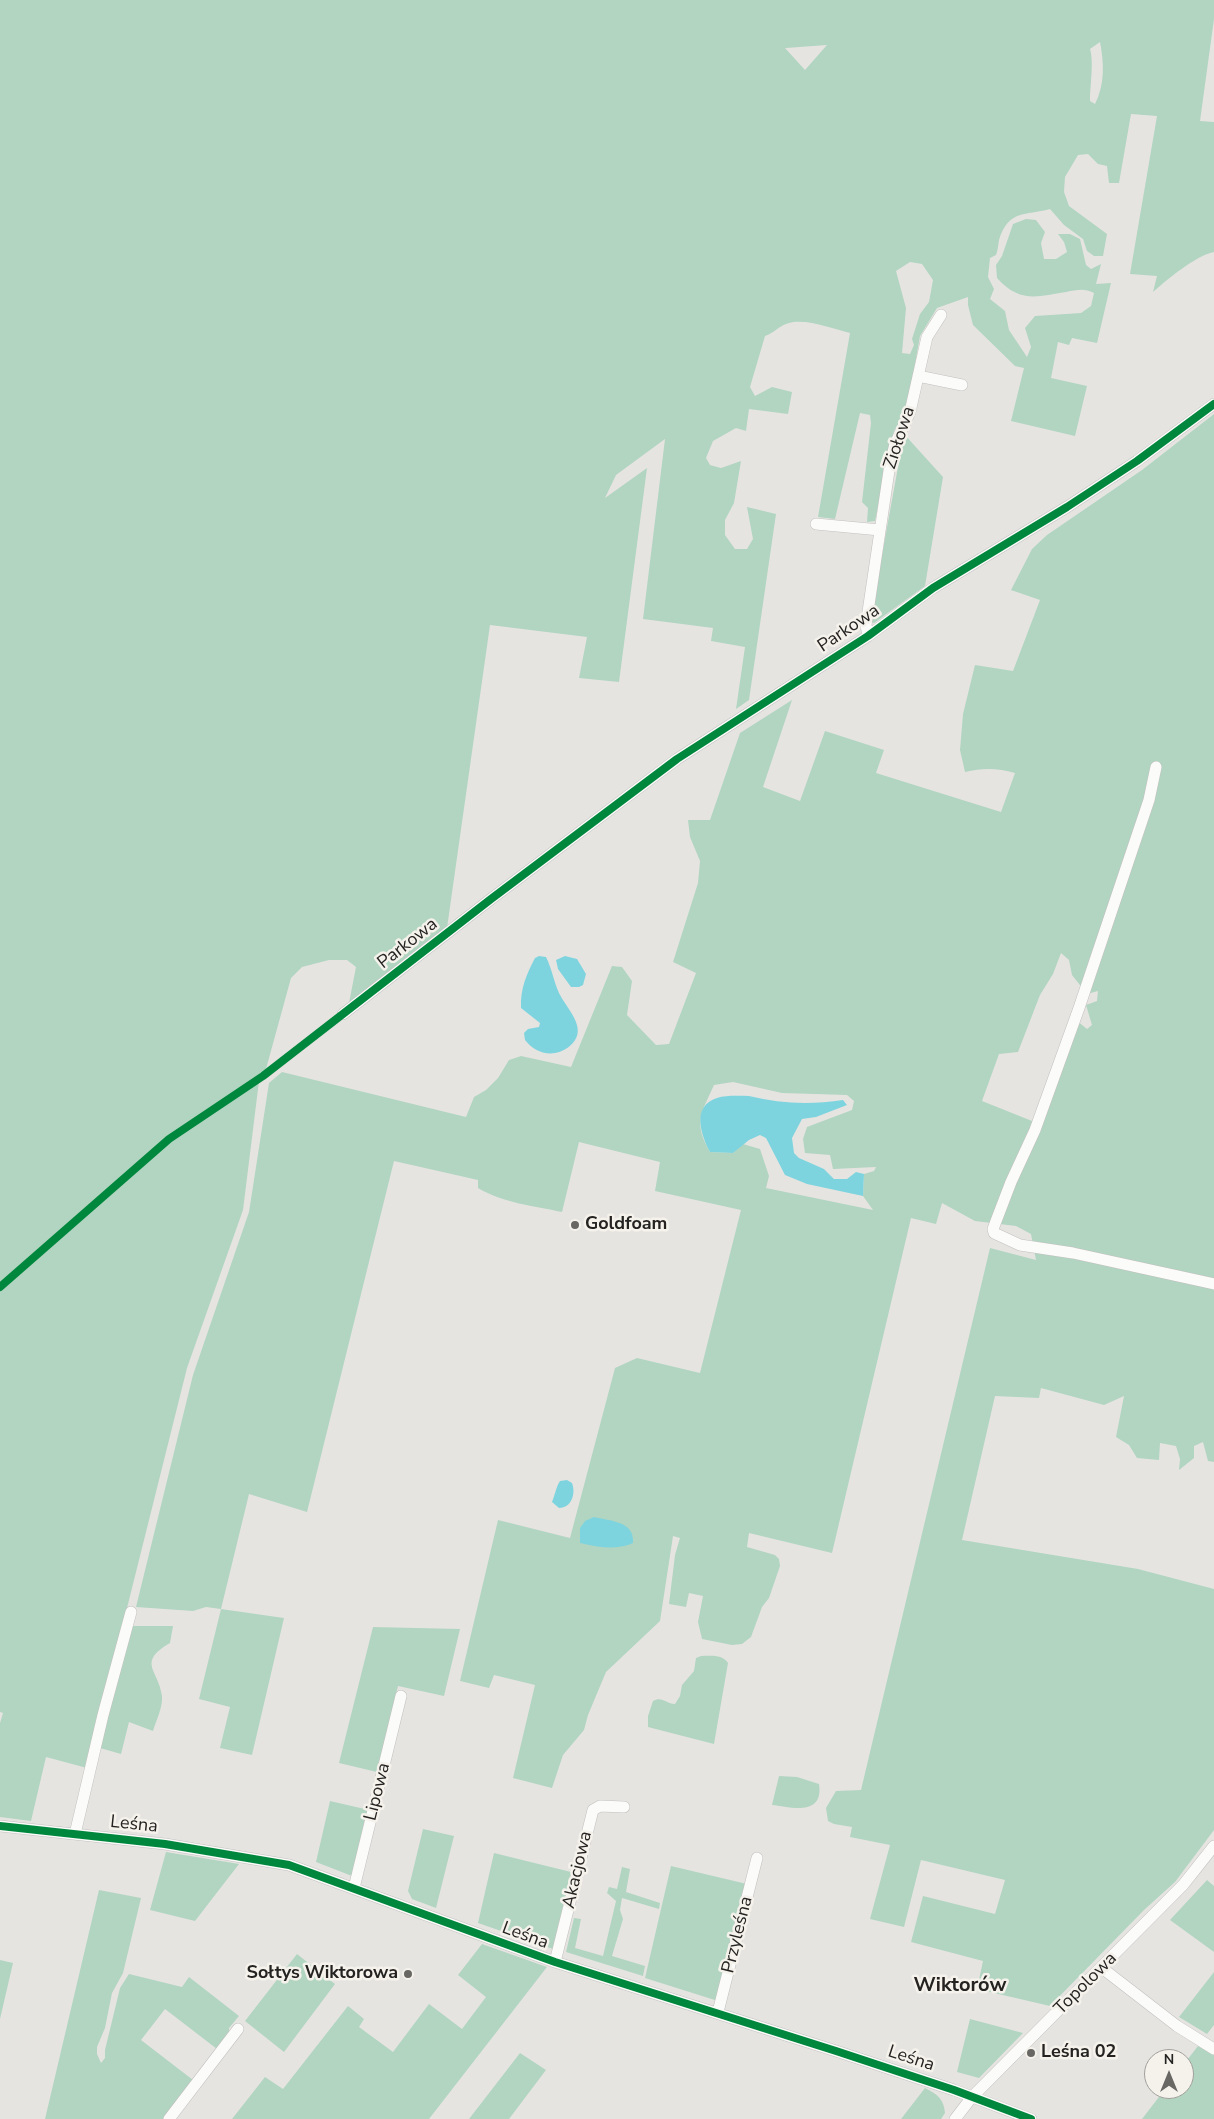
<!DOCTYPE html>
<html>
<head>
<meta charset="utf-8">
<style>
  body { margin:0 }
  #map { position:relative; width:1214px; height:2119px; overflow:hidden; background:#e6e4e1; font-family:"Nunito Sans",sans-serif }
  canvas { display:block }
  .north { position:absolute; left:1144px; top:2049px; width:50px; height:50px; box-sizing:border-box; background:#f5f2ec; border:1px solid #a19f9b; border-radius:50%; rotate:0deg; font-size:14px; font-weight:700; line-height:20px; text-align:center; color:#242321 }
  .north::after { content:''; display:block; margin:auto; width:18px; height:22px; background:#686764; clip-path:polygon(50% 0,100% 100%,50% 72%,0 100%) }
</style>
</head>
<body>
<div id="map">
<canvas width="1214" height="2119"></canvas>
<div class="north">N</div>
</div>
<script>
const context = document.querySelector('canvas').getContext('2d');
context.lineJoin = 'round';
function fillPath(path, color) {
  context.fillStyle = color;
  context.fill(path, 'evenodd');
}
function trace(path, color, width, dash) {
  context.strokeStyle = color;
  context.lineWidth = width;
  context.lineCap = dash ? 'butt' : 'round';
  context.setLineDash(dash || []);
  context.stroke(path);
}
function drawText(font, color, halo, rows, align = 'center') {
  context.font = font + ' "Nunito Sans",sans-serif';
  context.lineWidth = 5;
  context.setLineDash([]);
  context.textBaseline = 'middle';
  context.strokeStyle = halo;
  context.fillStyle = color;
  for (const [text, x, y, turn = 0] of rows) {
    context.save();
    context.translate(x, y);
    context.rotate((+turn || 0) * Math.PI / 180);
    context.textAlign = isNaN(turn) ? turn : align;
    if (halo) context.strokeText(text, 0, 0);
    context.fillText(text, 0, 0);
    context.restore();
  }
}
fillPath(new Path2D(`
  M 0,0 L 1214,0 L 1214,19 L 1200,121 L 1214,122 L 1214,252 C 1195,256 1168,279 1153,292 L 1157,276 L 1130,274 L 1157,116 L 1131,114 L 1119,183 L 1109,183 L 1107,166 L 1098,164 L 1088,154 L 1078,155 L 1065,177 L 1064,192 L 1069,206 L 1107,234 L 1103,256 L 1094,256 L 1087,251 L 1083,239 L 1064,225 L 1050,209 C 1025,216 1009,209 999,240 C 998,245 998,250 996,255 L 990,258 L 988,277 L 994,289 L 990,299 L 1005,311 L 1009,330 L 1027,357 L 1031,347 L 1025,328 L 1035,316 L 1081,313 L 1091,306 L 1094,293 C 1084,288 1077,290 1066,292 C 1036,297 1020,303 997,278 L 996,265 L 1002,256 L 1013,224 L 1026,219 L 1036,220 L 1045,232 L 1041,243 L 1044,259 L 1056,259 L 1067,252 L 1064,242 L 1058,234 L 1070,234 L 1080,239 L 1086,265 L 1091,269 L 1101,264 L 1096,284 L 1111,283 L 1097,343 L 1072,338 L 1069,345 L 1058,342 L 1051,378 L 1087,386 L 1075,436 L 1011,421 L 1024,368 L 1015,366 L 973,325 L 968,305 L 968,297 L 937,308 L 920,336 L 907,410 L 894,431 L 875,521 L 867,522 L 868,508 L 862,502 L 871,423 L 870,415 L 860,413 L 835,519 L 818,517 L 850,333 C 832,329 804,317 786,324 C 778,327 774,333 765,336 L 750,387 L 755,396 L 772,387 L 792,392 L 788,414 L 749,409 L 746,431 L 736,428 L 713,441 L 706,458 L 710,465 L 721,468 L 741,461 L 734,503 L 725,520 L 725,535 L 735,549 L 747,549 L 753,539 L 747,507 L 776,514 L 749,700 L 736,709 L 745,647 L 711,641 L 713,628 L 643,619 L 665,439 L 616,475 L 605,498 L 647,468 L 619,682 L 579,678 L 587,637 L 490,625 L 447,928 L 349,1003 L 356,967 L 347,960 L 329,960 L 302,967 L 291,978 L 266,1069 L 260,1073 L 243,1210 L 187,1368 L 87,1768 L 46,1757 L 31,1821 L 0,1817 L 0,1723 L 3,1713 L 0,1712 ZM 1100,42 C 1104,63 1105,84 1095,104 L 1090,101 C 1090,86 1094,62 1090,49 ZM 827,45 L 805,70 L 785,48 L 786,48 ZM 910,262 L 922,264 L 933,280 L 929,302 L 920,314 L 912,339 L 914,345 L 910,354 L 902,353 L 906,308 L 896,271 Z
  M 1214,414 L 1214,1462 L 1208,1461 L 1203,1442 L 1194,1446 L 1194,1458 L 1179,1470 L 1180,1459 L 1176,1446 L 1160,1443 L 1159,1460 L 1137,1458 L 1129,1445 L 1116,1437 L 1124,1396 L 1104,1405 L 1041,1388 L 1039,1398 L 995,1396 L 962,1540 L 1138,1569 L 1214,1589 L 1214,1830 L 1175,1882 L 1144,1910 L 1050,2006 L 977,1989 L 983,1961 L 911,1942 L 923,1896 L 995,1914 L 1005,1880 L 921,1860 L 904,1927 L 870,1919 L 890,1845 L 850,1837 L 852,1827 L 834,1824 L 828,1821 L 826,1808 L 836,1791 L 861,1790 L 990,1248 L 1036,1260 L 1031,1234 L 1016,1226 L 975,1221 L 942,1203 L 936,1224 L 911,1218 L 832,1553 L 749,1533 L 747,1547 L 775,1555 L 779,1559 L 780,1566 L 769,1598 L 762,1607 L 751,1637 L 742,1644 L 732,1645 L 702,1639 L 698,1622 L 703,1596 L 689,1593 L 686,1607 L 669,1604 L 675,1555 L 680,1538 L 673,1536 L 660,1621 L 606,1672 L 588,1715 L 584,1730 L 563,1755 L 552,1788 L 513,1778 L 535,1685 L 494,1675 L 489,1688 L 460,1681 L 498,1520 L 570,1538 L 615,1368 L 637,1358 L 700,1373 L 741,1210 L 655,1191 L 660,1162 L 579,1142 L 562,1212 C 534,1206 503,1203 478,1188 L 478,1180 L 394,1161 L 307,1512 L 249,1494 L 221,1609 L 284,1618 L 252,1755 L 220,1748 L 230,1707 L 199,1699 L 221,1609 L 206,1607 L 193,1611 L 136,1607 L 193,1375 L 249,1212 L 269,1083 L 282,1072 L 466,1117 L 474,1097 L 486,1090 L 498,1078 L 509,1060 L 521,1056 L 571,1067 L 612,966 L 622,967 L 632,981 L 627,1015 L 656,1045 L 669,1044 L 696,973 L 673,962 L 698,883 L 700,861 L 690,837 L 688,820 L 710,820 L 740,733 L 792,700 L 763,787 L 800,801 L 825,731 L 884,750 L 876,773 L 1001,812 L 1015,773 C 997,768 983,768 965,772 L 960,750 L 963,714 L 975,665 L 1013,671 L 1040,600 L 1011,590 L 1032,549 L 1047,535 L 1142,470 ZM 1061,953 L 1069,960 L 1072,975 L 1087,994 L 1098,991 L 1097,1001 L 1086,1005 L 1092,1025 L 1087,1029 L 1076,1020 L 1042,1125 L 982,1101 L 999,1054 L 1018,1052 L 1040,995 L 1053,974 ZM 733,1082 L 782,1093 L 847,1095 L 854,1101 L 852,1110 L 807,1127 L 803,1139 L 805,1153 L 830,1155 L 833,1169 L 876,1167 L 874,1171 L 864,1174 L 863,1196 L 873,1210 L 766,1188 L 769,1176 L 760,1149 L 743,1144 L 733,1153 L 710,1152 C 693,1122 701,1114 714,1085 Z
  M 904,434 L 943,477 L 925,586 L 874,623 L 870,621 Z
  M 131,1626 L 173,1626 L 170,1643 C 136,1663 159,1670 162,1696 C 163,1707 156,1721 153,1731 L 129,1722 L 121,1754 L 100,1748 Z
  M 373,1627 L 460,1629 L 444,1696 L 398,1686 L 377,1772 L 339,1763 Z
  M 701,1656 C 711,1656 722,1654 728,1663 L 714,1744 L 648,1727 L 648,1716 L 653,1701 C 662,1696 666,1704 675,1704 L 680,1696 L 682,1685 L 694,1671 L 696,1658 Z
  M 779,1776 L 797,1777 L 819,1784 C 824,1817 790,1807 772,1805 Z
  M 330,1801 L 369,1810 L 352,1876 L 316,1862 Z
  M 423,1829 L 454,1836 L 436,1908 L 412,1899 L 408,1891 Z
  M 166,1852 L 239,1864 L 195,1921 L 150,1910 Z
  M 494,1853 L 571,1872 L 553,1949 L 478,1923 Z
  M 671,1866 L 747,1884 L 718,2001 L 645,1978 Z
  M 622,1867 L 630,1869 L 626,1892 L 660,1903 L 659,1909 L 622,1898 L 620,1910 L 623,1919 L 612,1956 L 645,1966 L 643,1976 L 566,1952 L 574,1918 L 581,1919 L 575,1948 L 603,1956 L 616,1901 L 607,1893 L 609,1887 L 617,1889 Z
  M 1207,1880 L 1214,1886 L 1214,1952 L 1170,1920 Z
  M 99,1890 L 141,1898 L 123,1973 L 112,1993 L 105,2028 L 97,2047 L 97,2054 L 101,2063 L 105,2058 L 105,2050 L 120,1988 L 129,1974 L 182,1987 L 189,1977 L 239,2016 L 229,2028 L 229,2033 L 217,2049 L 165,2009 L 141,2040 L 193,2080 L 163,2119 L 45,2119 Z
  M 482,1944 L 547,1967 L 429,2119 L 232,2119 L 265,2077 L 283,2089 L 348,2006 L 364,2019 L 359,2027 L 393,2052 L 429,2004 L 462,2029 L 486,1997 L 458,1975 Z
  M 297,1954 L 335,1984 L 284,2052 L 245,2021 Z
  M 0,1960 L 13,1963 L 0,2019 Z
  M 1214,1972 L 1214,2025 L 1207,2034 L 1179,2017 Z
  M 970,2019 L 1023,2033 L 979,2078 L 957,2072 Z
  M 1198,2046 L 1214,2055 L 1214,2119 L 1142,2119 L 1165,2089 L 1184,2089 L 1184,2064 Z
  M 520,2053 L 546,2070 L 509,2119 L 469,2119 Z
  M 925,2088 C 937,2094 944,2099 945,2113 L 941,2119 L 901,2119 Z`), '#b1d5c1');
fillPath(new Path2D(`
  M 539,956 L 546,957 C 552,969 554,982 559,993 C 567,1009 588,1028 572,1044 C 567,1049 561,1052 555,1053 C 543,1055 532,1049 525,1040 L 524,1033 L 528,1029 L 539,1027 L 540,1023 L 521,1008 C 520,989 527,973 535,958 Z
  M 565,956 L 577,959 L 586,974 L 583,985 L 579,987 L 571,987 L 558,969 L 556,960 Z
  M 749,1096 C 781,1104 811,1105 843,1100 L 847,1105 L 816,1117 L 802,1119 L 792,1138 L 794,1153 L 799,1158 L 824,1169 L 834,1179 L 847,1179 L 856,1172 L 864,1174 L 863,1196 L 807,1184 L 785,1175 L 766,1138 L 760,1135 L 749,1140 L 733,1153 L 710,1152 C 701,1135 691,1106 717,1098 C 726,1095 739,1096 749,1096 Z
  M 567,1480 L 572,1483 C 576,1493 572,1508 559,1508 L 552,1502 C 555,1495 556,1487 560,1481 Z
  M 594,1517 C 610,1521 635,1521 633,1543 C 615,1551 599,1547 580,1543 L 580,1528 L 585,1521 Z`), '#7ed4de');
const minor = new Path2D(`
  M 918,376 L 962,385
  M 816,524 L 880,530
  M 868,636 L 866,625 L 890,464 L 895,444 L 910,412 L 927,337 L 941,315
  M 1156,767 L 1149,800 L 1079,1008 L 1035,1130 L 1011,1182 L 993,1229 L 994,1233 L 1020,1245 L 1073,1253 L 1214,1284
  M 343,1014 L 491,899 L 677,759 L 868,636 L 933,588 L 1067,507 L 1137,461 L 1214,404
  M 0,1826 L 165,1844 L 289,1865 L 555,1962 L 836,2051 L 954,2090 L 1031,2119
  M 75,1834 L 103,1715 L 131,1612
  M 354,1888 L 401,1696
  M 555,1962 L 593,1810 L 600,1806 L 624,1807
  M 1102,1968 L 1177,2026 L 1214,2049
  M 718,2012 L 757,1858
  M 169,2119 L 238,2029
  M 955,2119 L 972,2097 L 1183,1885 L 1214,1846`);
trace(minor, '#c2c0bf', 12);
trace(minor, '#fbfbfa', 11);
trace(new Path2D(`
  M 0,1287 L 169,1139 L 263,1076 L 491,899 L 677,759 L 868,636 L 933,588 L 1067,507 L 1137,461 L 1214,404
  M 0,1826 L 165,1844 L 289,1865 L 555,1962 L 836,2051 L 954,2090 L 1031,2119`), '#00873e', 8);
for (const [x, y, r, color] of [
  [575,1225,5,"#686764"],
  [408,1974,5,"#686764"],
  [1031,2053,5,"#686764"]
]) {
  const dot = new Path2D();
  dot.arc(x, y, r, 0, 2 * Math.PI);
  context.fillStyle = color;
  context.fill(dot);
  trace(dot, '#f5f2ec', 2);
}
drawText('18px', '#242321', '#f5f2ec', [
  ["Ziołowa",900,438,-72],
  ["Parkowa",849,629,-34],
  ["Parkowa",408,944,-38],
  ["Lipowa",378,1792,-76],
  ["Leśna",134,1825,6],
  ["Akacjowa",578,1870,-77],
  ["Przyleśna",738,1935,-76],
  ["Leśna",525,1936,20],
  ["Topolowa",1086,1984,-45],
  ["Leśna",911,2059,18]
]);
drawText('bold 18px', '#242321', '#f5f2ec', [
  ["Goldfoam",585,1225],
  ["Sołtys Wiktorowa",398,1974,"right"],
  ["Leśna 02",1041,2053]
], 'left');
drawText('bold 20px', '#242321', '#f5f2ec', [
  ["Wiktorów",960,1986]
]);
</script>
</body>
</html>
